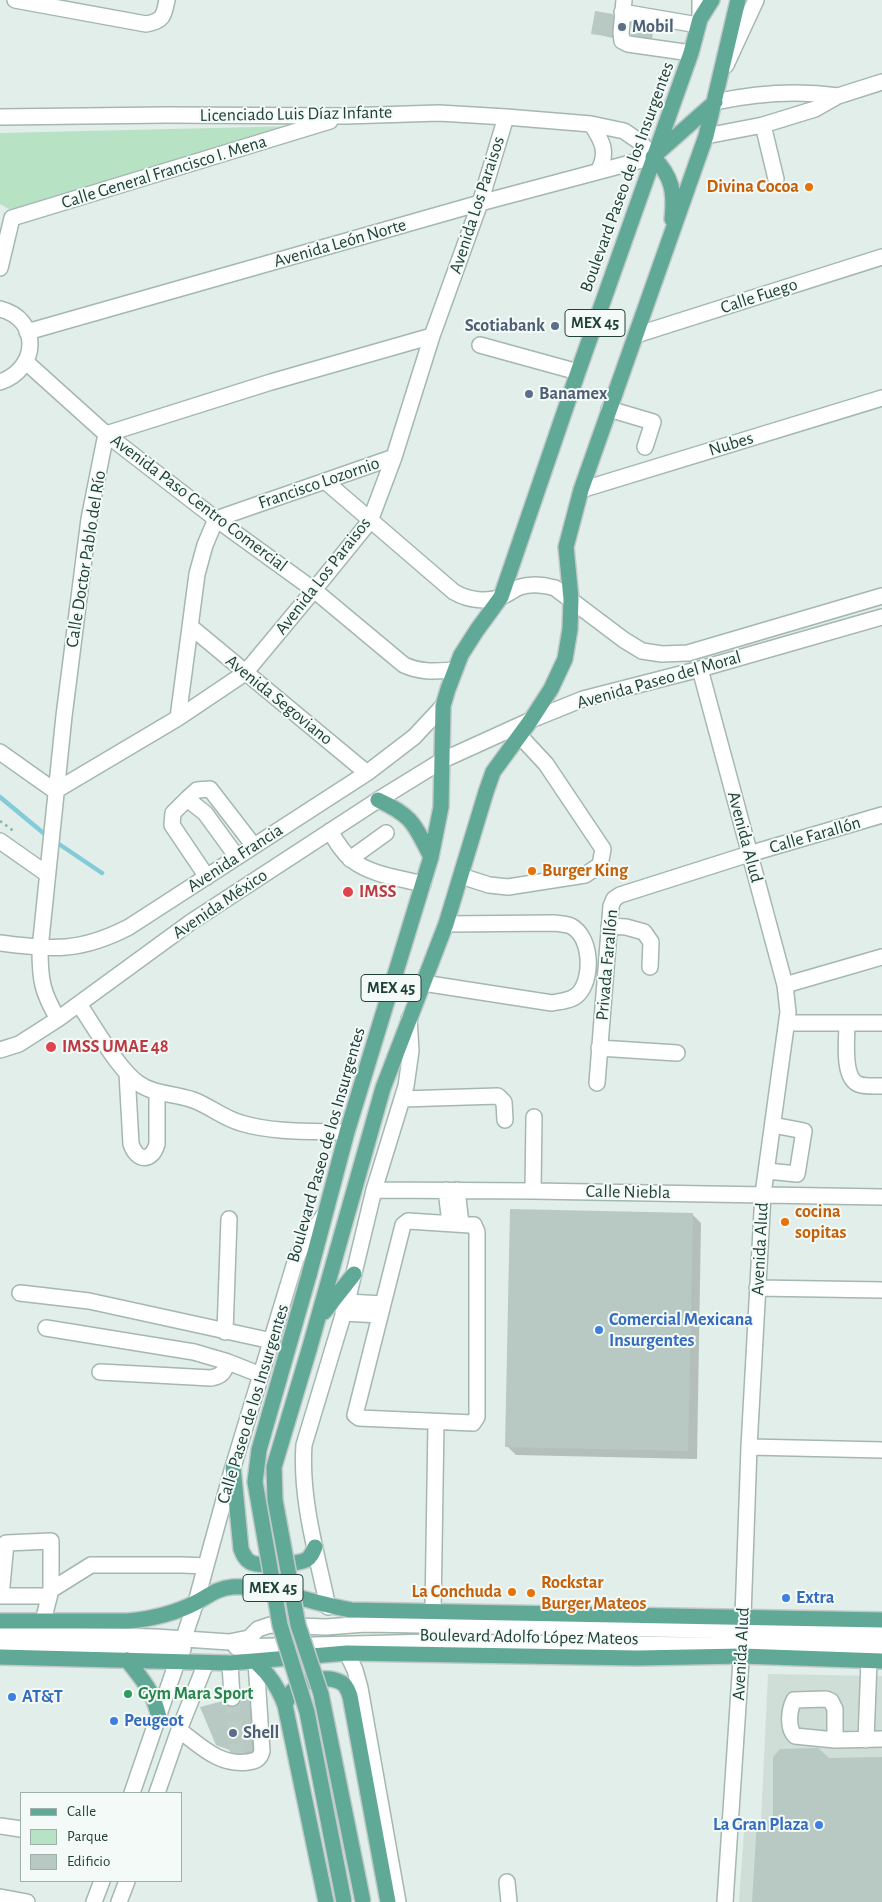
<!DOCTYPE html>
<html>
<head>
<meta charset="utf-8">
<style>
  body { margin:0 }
  #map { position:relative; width:882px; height:1902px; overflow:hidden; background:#e2eee9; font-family:"Alegreya Sans",sans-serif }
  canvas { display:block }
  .legend { position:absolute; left:20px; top:1792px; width:162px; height:90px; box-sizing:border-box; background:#f3faf7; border:1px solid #9fb0ab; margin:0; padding:6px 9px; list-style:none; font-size:15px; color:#204139 }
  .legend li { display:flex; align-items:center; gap:10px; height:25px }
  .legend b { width:25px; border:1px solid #9fb0ab }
</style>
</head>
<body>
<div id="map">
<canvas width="882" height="1902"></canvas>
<ul class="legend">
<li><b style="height:6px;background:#61a997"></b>Calle</li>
<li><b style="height:14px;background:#b8e2c4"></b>Parque</li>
<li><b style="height:14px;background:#b7c9c2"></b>Edificio</li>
</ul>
</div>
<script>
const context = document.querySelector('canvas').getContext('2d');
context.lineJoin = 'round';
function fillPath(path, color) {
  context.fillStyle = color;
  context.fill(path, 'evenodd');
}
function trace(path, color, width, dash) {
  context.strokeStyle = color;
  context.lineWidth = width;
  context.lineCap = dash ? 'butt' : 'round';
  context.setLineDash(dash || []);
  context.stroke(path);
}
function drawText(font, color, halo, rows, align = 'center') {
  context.font = font + ' "Alegreya Sans",sans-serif';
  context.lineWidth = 4;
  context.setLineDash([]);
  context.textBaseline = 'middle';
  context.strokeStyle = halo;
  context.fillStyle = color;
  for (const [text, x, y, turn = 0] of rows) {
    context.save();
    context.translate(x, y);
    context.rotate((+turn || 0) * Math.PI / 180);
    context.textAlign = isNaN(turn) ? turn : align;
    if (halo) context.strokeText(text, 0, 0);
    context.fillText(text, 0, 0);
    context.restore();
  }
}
fillPath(new Path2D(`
  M 768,1674 L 882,1676 L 882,1902 L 739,1902 L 744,1831 L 756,1830 L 757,1821 L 761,1820 Z`), '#d0ded8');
fillPath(new Path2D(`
  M 299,126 L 26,218 L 0,204 L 0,133 Z`), '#b8e2c4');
fillPath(new Path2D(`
  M 612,15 L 614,17 L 613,38 L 592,33 Z
  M 651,28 L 653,30 L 652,39 L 634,36 L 632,34 Z
  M 692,1214 L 701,1223 L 697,1459 L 516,1455 L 507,1446 Z
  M 248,1695 L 250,1697 L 254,1752 L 251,1754 L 241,1754 L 217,1745 L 227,1707 L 233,1709 L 241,1703 Z`), '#0003');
trace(new Path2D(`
  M 0,797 L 47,836 L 102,873`), '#83cbd9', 4.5);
fillPath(new Path2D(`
  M 595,11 L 613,14 L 612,37 L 591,34 Z
  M 631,23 L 652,27 L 650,38 L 631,35 Z
  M 510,1209 L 693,1213 L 688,1451 L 505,1447 Z
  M 249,1694 L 252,1751 L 238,1753 L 216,1745 L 200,1707 L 223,1701 L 227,1706 L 233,1707 L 240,1703 L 241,1696 Z
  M 818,1748 L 829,1758 L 882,1757 L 882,1902 L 752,1902 L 757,1821 L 773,1821 L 773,1757 L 780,1749 Z`), '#b7c9c2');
trace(new Path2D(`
  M 232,1698 L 238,1759`), '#bbcbc6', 15, [15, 8]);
const minor = new Path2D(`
  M 15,0 L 146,24 C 163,21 164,16 167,0
  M 624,0 L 621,33 L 622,41 L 628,44 L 691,53
  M 622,12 L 698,25
  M 700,19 L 700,0
  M 726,65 L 756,0
  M 715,102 C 757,93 796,90 838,96
  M 0,117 L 167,115 L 345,116 L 439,113 L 506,117 L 591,124 L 624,131 L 640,142 L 653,157 L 480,203 L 27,332
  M 591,124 C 602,140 609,153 598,171
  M 763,125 L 776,179
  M 706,136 L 763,125 L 815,109 L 838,96 L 882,82
  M 12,218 L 330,121
  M 0,268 L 12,218
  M 0,309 C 41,319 39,369 0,382
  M 636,335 L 882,257
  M 480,345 L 578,372
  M 26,362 L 106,434 L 216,519 L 314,590 L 404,665 C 422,673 436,671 455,670
  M 609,409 L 653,422 L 645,447
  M 106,434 L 271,382 L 432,336
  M 325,481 L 454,592 C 468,600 487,603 503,596 C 509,594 514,589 520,587 C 532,583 544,585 555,588 L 624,640 L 642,651 L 662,654 L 688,653 L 882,596
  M 581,490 L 882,398
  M 216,519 L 394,457
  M 191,627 L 367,773
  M 700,669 L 785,985 L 788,1012 L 763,1194 L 749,1447 L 742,1645 L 725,1902
  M 178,718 L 197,574 L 205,545 L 216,519
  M 0,752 L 55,791 L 178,718 L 245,673 L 314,590 L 370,521 L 394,457 L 432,336 L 480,203 L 506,117
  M 187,799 L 197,790 L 210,789 L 254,846
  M 330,831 C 336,841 342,852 352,860 C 371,875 400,878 423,884
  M 0,841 L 47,874
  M 350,859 L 386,833
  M 461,876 L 489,885 L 508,887 L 585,875 L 600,865 L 603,849 L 546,764 L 519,735
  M 207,877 L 172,825 L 173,813 L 187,799 L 205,813 L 237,857
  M 609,926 L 626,927 L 644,932 L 651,942 L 650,967
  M 0,943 C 52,950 81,952 129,927 L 367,773 L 414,737 L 443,706
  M 423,983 L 552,1003 C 561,1001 574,1001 580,992 C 593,975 591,937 571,926 C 566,924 560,924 555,923 L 446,924
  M 785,985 L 882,957
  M 79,1004 C 93,1025 119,1070 138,1083 C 154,1095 175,1093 193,1100 C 210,1106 223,1118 241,1123 C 273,1133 314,1131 347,1132
  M 58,1019 C 42,992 40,980 40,949 L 64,716 L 89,519 L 106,434
  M 788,1023 L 882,1023
  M 847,1024 C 847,1039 842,1077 858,1084 C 865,1087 874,1086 882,1086
  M 599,1048 L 677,1053
  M 0,1050 L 19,1044 L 58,1019 L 191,922 L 378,800 L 443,760 L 531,720 L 583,699 L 700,669 L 882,617
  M 127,1073 L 131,1144 C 137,1162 152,1162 157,1144 L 157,1092
  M 597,1083 L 611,906 L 614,899 L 620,895 L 749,854 L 882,815
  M 402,1099 L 498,1096 L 504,1102 L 505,1120
  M 767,1171 L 797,1174 L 804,1131 L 773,1125
  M 374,1190 L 533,1191 L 882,1197
  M 446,1190 L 450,1223
  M 457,1190 L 461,1224
  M 533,1191 L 534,1117
  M 408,1221 L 470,1225 L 474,1225 L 477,1232 L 477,1417 L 473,1423 L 359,1418 L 355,1415 L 403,1225 Z
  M 757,1288 L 882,1290
  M 20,1293 L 89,1301 L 272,1341
  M 347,1302 L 383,1304
  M 343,1313 L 380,1315
  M 46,1328 L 194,1352 L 228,1362 L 261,1375
  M 225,1332 L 229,1219
  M 100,1372 L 211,1378 C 222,1376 224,1372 228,1362
  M 749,1447 L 882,1450
  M 49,1596 L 1,1596 L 6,1543 L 51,1541 L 51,1590
  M 328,1607 C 317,1555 300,1498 304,1445 L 347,1302 L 374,1190 L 406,1086 L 411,1051 L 409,1019
  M 433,1612 L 436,1422
  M 43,1621 L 51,1590 L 91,1565 L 182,1565 L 206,1566
  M 0,1634 L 156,1637 L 229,1642 L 249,1638 L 258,1629 L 270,1625 L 326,1627 L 365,1624 L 882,1633
  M 0,1645 L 183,1649
  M 236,1647 L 432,1642 L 882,1647
  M 347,1653 L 355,1670 L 360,1688 L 398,1902
  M 230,1663 L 232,1698
  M 179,1730 C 201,1746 219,1766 248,1762 C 256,1761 260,1759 262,1751 L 256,1662
  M 835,1740 L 835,1709 L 831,1701 L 826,1699 L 794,1700 C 789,1710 787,1728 795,1736 L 835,1740 L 882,1739
  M 866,1740 L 869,1661
  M 132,1793 L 177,1662 L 183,1649 L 183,1640 L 196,1602 L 233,1467 L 296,1259 L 302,1246 L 325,1214
  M 157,1793 L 179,1730 L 206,1663
  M 0,1826 L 21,1829
  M 507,1882 L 509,1902
  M 0,1897 L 27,1902
  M 94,1902 L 102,1881
  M 119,1902 L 127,1881`);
const major = new Path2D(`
  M 654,156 L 715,102
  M 653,157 C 672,176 675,192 672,219
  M 378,800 C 413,816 414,824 431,857
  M 309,1275 L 347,1132 L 431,857 L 441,807 L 443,706 L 448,689 L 461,655 L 477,630 L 501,597 L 578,372 L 691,53 L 700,19 L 712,0
  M 324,1312 L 354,1274
  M 309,1350 L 383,1088 L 446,924 L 486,792 L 493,772 L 531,720 L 551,689 L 565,659 L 570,629 L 571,599 L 566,547 L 581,490 L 706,136 L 738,0
  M 233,1467 L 241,1549 C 243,1554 245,1559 250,1562 C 258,1567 297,1564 306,1560 C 311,1557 313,1552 315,1547
  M 0,1621 L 128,1621 C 151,1619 176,1613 197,1602 C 208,1596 218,1588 232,1587 C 268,1585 314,1604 351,1610 L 882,1620
  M 0,1657 L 230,1663 L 347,1653 L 637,1658 L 742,1656 L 882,1661
  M 127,1660 C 144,1682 152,1689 159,1717
  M 256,1662 C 270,1675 278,1687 285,1705 L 326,1902
  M 285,1705 C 288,1698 290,1692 296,1688 C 306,1679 330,1675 342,1683 C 347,1686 348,1691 350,1696 L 388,1902`);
trace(minor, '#a4b7b1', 18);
trace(major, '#c1cac8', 18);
trace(new Path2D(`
  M 0,821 L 15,832`), '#7fb5a5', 2.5, [2.5, 4]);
trace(minor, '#fff', 15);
trace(major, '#61a997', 15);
const majorBridge = new Path2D(`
  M 309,1275 L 259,1450 L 255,1482 L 280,1625 L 307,1712 L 344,1902
  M 309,1350 L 274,1467 L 275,1500 L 298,1625 L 321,1694 L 363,1902`);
trace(majorBridge, '#c1cac8', 18, []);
trace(majorBridge, '#61a997', 15);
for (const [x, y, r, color] of [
  [622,27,5,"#5c6f8a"],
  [809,187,5,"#e8710a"],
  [555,326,5,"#5c6f8a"],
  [529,394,5,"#5c6f8a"],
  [532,871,5,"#e8710a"],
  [348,892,6,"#e0444e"],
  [51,1047,6,"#e0444e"],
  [785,1222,5,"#e8710a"],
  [599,1330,5,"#3f7fe0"],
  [512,1592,5,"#e8710a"],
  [531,1593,5,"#e8710a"],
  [786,1598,5,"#3f7fe0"],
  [128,1694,5,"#2e9e5b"],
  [12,1697,5,"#3f7fe0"],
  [114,1721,5,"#3f7fe0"],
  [233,1733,5,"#5c6f8a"],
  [819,1825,5,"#3f7fe0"]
]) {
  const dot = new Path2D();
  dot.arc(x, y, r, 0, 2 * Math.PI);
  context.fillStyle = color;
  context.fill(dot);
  trace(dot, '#f3faf7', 2);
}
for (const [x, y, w] of [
  [595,323,60],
  [391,988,60],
  [273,1588,60]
]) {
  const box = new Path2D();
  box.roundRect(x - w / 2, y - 13.5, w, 27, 4);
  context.fillStyle = '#f3faf7';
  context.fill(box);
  trace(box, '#204139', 1);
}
drawText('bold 16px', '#204139', null, [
  ["MEX 45",595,323],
  ["MEX 45",391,988],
  ["MEX 45",273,1588]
]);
drawText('bold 18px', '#4e5e75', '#f3faf7', [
  ["Mobil",632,27],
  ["Scotiabank",545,326,"right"],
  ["Banamex",539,394],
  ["Shell",243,1733]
], 'left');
drawText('18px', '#204139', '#f3faf7', [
  ["Licenciado Luis Díaz Infante",296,114,-1],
  ["Calle General Francisco I. Mena",164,172,-17],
  ["Boulevard Paseo de los Insurgentes",627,177,-70],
  ["Avenida Los Paraisos",477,205,-72],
  ["Avenida León Norte",340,243,-16],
  ["Calle Fuego",759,296,-18],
  ["Nubes",731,444,-17],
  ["Francisco Lozornio",319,483,-19],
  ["Avenida Paso Centro Comercial",199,503,37],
  ["Calle Doctor Pablo del Río",86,559,-81],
  ["Avenida Los Paraisos",323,576,-52],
  ["Avenida Paseo del Moral",659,680,-16],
  ["Avenida Segoviano",279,700,39],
  ["Calle Farallón",815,835,-16],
  ["Avenida Alud",745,837,75],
  ["Avenida Francia",235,858,-33],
  ["Avenida México",220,904,-34],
  ["Privada Farallón",607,965,-85],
  ["Boulevard Paseo de los Insurgentes",326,1145,-74],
  ["Calle Niebla",628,1192,1],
  ["Avenida Alud",760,1249,-87],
  ["Calle Paseo de los Insurgentes",253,1404,-73],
  ["Boulevard Adolfo López Mateos",529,1637,1],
  ["Avenida Alud",741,1654,-87]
]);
drawText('bold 18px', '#c56008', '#f3faf7', [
  ["Divina Cocoa",799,187,"right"],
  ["Burger King",542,871],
  ["cocina",795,1212],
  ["sopitas",795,1233],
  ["Rockstar",541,1583],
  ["Burger Mateos",541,1604],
  ["La Conchuda",502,1592,"right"]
], 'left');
drawText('bold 18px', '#be3a42', '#f3faf7', [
  ["IMSS",359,892],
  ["IMSS UMAE 48",62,1047]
], 'left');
drawText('bold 18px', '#366cbe', '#f3faf7', [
  ["Comercial Mexicana",609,1320],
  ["Insurgentes",609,1341],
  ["Extra",796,1598],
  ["AT&T",22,1697],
  ["Peugeot",124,1721],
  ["La Gran Plaza",809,1825,"right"]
], 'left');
drawText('bold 18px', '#27864d', '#f3faf7', [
  ["Gym Mara Sport",138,1694]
], 'left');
</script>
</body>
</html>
